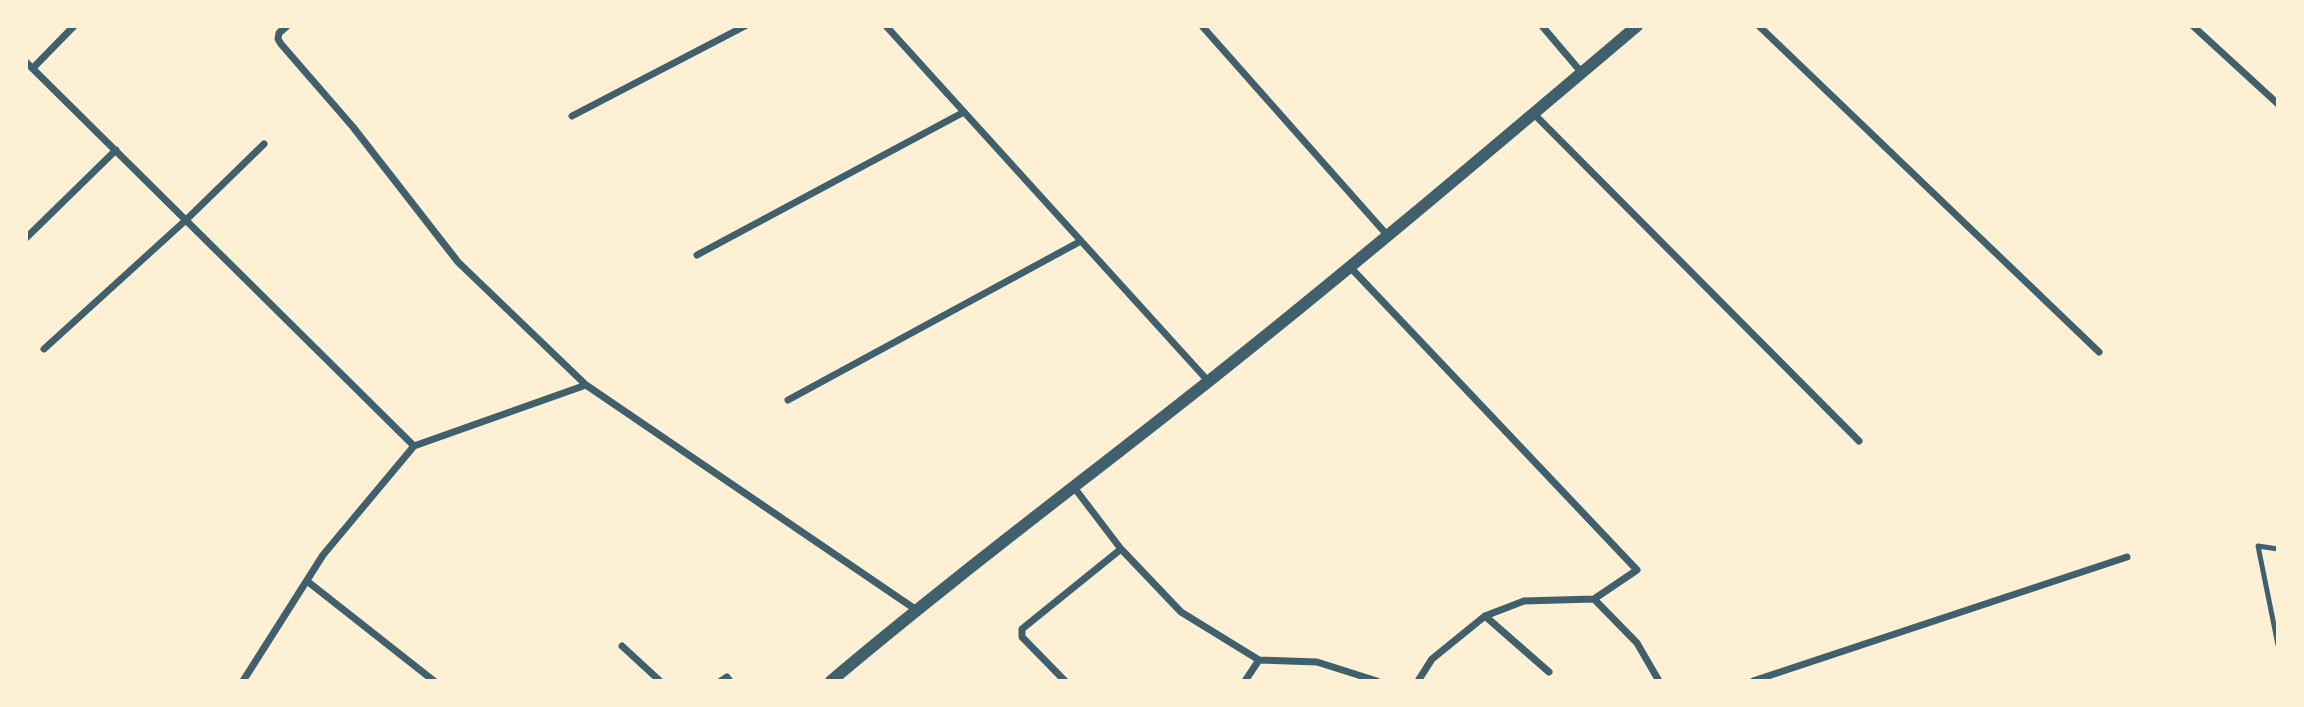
<!DOCTYPE html>
<html>
<head>
<meta charset="utf-8">
<style>
  body { margin:0 }
  #map { position:relative; width:2304px; height:707px; overflow:hidden; background:#fdf0d5; font-family:Karla,sans-serif }
  canvas { display:block }
  .frame { position:absolute; inset:0; border:28px solid #fdf0d5; pointer-events:none }
</style>
</head>
<body>
<div id="map">
<canvas width="2304" height="707"></canvas>
<div class="frame"></div>
</div>
<script>
const context = document.querySelector('canvas').getContext('2d');
context.lineJoin = 'round';
function trace(path, color, width, dash) {
  context.strokeStyle = color;
  context.lineWidth = width;
  context.lineCap = dash ? 'butt' : 'round';
  context.setLineDash(dash || []);
  context.stroke(path);
}
trace(new Path2D(`
  M 2278,549 L 2258,546 L 2278,645`), '#3f606c', 5);
trace(new Path2D(`
  M 287,26 L 279,33 L 278,39 L 281,44 L 353,127 L 458,262 L 586,385 L 915,609
  M 886,26 L 1209,382
  M 1202,26 L 1388,236
  M 1542,26 L 1582,73
  M 1759,26 L 2099,352
  M 2193,26 L 2278,104
  M 26,62 L 414,446
  M 33,68 L 74,26
  M 1534,114 L 1859,441
  M 572,116 L 745,26
  M 26,238 L 116,150
  M 697,255 L 964,112
  M 1350,267 L 1637,570 L 1594,599
  M 44,349 L 187,219 L 264,144
  M 788,400 L 1081,241
  M 1073,486 L 1121,549 L 1181,612 L 1259,660 L 1317,662 L 1377,681
  M 307,581 L 434,681
  M 1594,599 L 1637,643 L 1659,681
  M 1485,616 L 1549,672
  M 622,646 L 660,681
  M 243,681 L 323,555 L 414,446 L 586,385
  M 721,681 L 727,677 L 730,681
  M 1065,681 L 1022,637 L 1022,629 L 1121,549
  M 1245,681 L 1259,660
  M 1418,681 L 1432,659 L 1485,616 L 1524,601 L 1594,599
  M 1753,681 L 2127,557`), '#3f606c', 7);
trace(new Path2D(`
  M 831,681 C 954,577 1083,481 1209,381 C 1354,266 1495,146 1637,26`), '#3f606c', 12);
</script>
</body>
</html>
